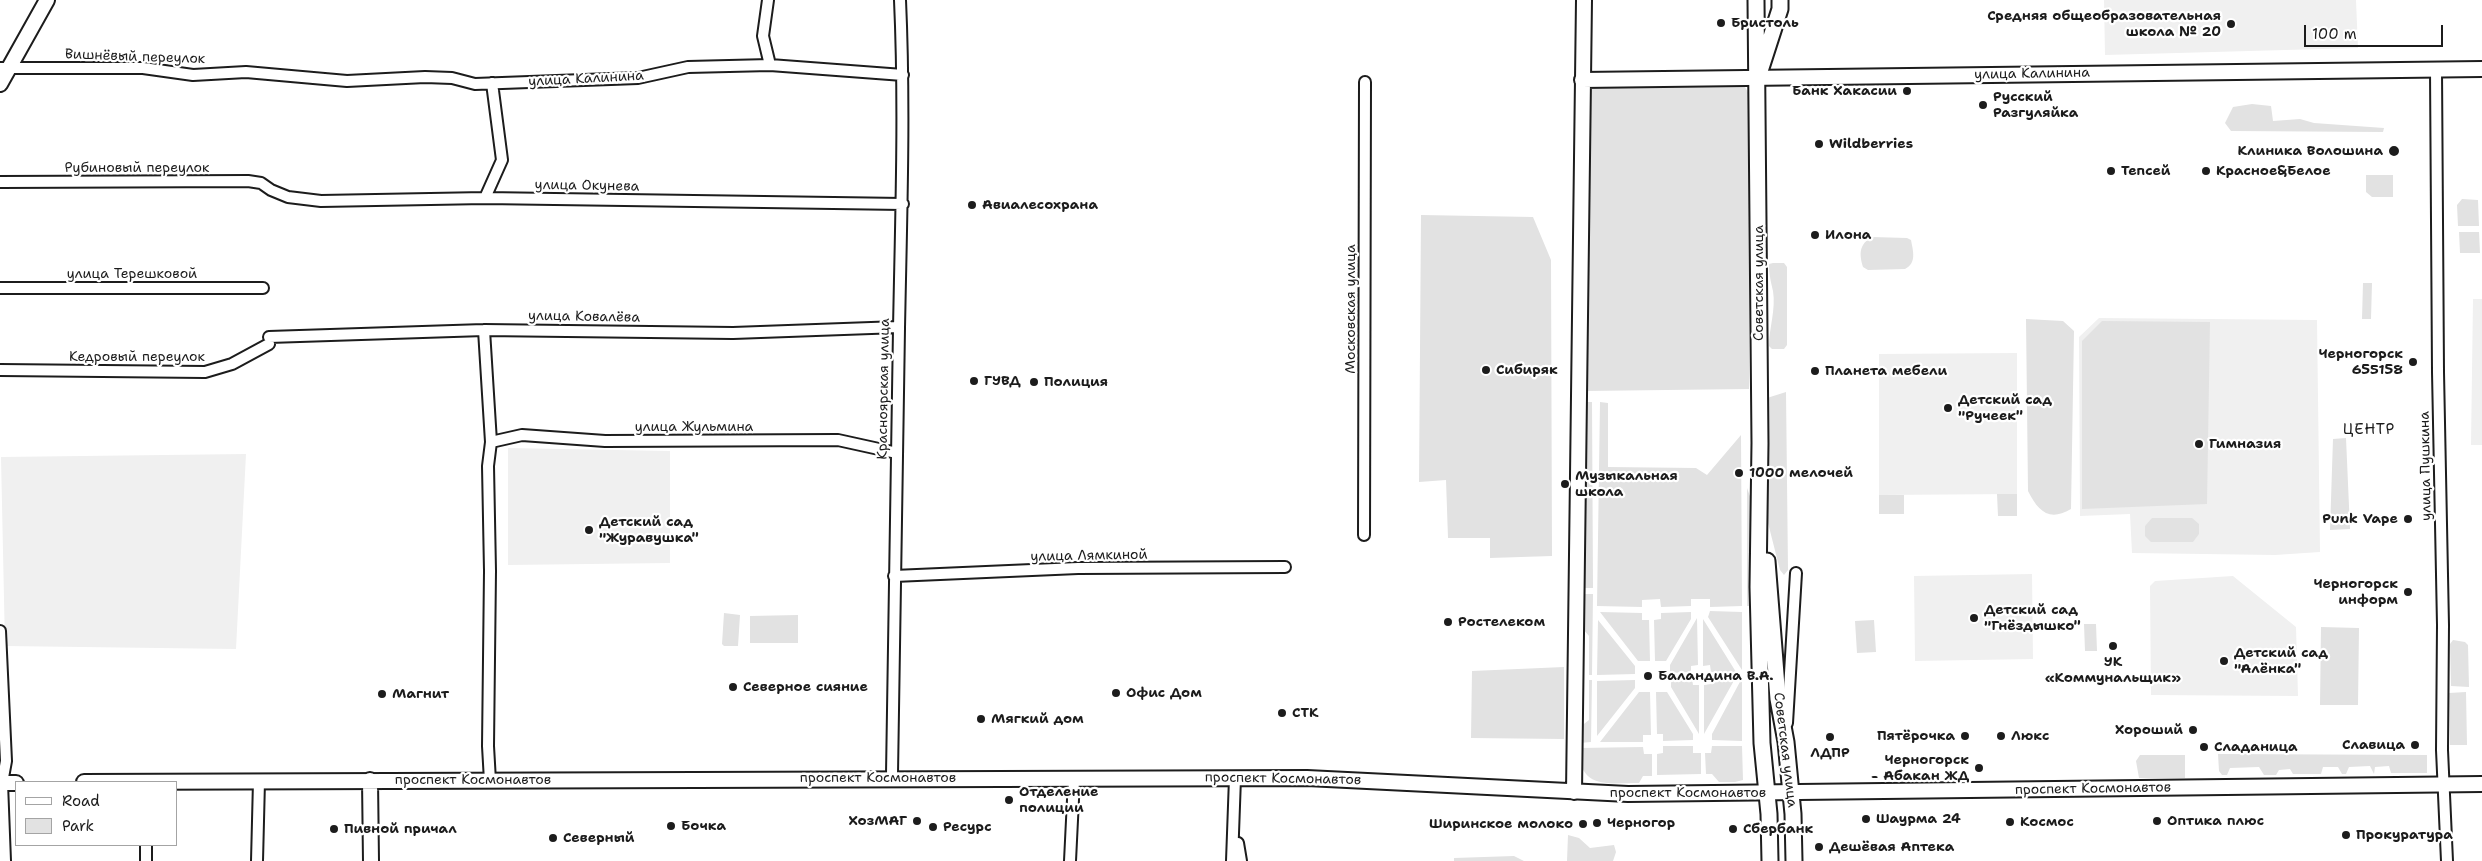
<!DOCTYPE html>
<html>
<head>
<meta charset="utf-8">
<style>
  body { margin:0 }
  #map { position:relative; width:2482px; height:861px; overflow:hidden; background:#fff; font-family:"Shantell Sans",sans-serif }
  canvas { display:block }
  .legend { position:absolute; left:15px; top:781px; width:162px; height:65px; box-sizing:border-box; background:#fff; border:1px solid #a4a4a4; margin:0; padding:6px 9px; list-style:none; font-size:15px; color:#1c1c1c }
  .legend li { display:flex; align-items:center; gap:10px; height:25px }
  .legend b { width:25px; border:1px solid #a4a4a4 }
  .scale { position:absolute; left:2304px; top:25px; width:139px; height:22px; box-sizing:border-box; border:2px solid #1c1c1c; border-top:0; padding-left:6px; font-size:15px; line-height:18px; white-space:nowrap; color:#1c1c1c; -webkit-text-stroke:4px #fff; paint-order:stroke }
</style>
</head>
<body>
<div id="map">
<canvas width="2482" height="861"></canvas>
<ul class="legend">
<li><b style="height:6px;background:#fff"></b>Road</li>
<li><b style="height:14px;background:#e2e2e2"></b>Park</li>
</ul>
<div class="scale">100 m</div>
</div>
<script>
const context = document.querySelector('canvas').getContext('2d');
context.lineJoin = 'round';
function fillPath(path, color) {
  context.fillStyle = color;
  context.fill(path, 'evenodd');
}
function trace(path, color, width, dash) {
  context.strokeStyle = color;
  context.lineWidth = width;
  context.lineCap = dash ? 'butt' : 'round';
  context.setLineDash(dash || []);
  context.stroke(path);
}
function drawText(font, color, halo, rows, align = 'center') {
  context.font = font + ' "Shantell Sans",sans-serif';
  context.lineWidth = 4.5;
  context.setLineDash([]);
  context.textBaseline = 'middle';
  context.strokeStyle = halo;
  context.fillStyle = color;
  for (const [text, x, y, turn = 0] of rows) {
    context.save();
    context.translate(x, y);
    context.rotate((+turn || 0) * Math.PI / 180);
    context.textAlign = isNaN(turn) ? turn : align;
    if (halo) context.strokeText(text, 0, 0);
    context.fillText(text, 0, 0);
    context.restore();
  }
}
fillPath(new Path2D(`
  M 2104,0 L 2356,0 L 2358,48 L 2105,55 Z
  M 2473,299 L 2482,299 L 2482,445 L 2471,445 Z
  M 2099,318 L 2317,320 L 2320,552 L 2275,555 L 2132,553 L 2130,514 L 2080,516 L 2079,337 Z
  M 2017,353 L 2017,494 L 1879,495 L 1879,354 Z
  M 508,448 L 670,451 L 670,563 L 508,565 Z
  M 246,454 L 236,649 L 5,646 L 1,457 Z
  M 2032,574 L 2033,659 L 1915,661 L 1914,576 Z
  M 2233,576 L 2296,627 L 2298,696 L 2151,695 L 2150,586 L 2155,581 Z`), '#f0f0f0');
fillPath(new Path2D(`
  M 1733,84 L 1745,87 L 1749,94 L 1749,389 L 1584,391 L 1587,99 L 1592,89 L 1601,85 Z
  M 2252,104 L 2271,106 L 2273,121 L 2300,119 L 2314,123 L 2384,128 L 2383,132 L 2231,131 L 2225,123 L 2233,107 Z
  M 2393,175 L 2393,197 L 2372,197 L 2366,192 L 2366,175 Z
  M 2462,199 L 2478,200 L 2479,226 L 2458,226 L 2457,205 Z
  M 1421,215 L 1533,217 L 1551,260 L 1552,556 L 1490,558 L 1490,538 L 1448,538 L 1446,480 L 1419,482 Z
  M 2459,232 L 2479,232 L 2480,253 L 2460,253 Z
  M 1872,237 L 1907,238 L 1911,240 C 1913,251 1917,263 1905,269 L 1868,270 L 1863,267 C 1859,254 1859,244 1872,237 Z
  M 1773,263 L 1784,263 L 1787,267 L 1787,345 L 1784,349 L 1772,349 L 1769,346 C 1769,328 1776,310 1773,291 C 1771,282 1769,275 1769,264 Z
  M 2363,283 L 2372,283 L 2371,319 L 2362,319 Z
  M 2026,319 L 2063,321 L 2074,331 L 2071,509 C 2049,522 2038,511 2028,491 Z
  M 2102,321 L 2210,322 L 2207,504 L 2082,509 L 2082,341 Z
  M 1786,392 L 1788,570 L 1784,575 L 1780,570 L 1768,523 L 1767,398 Z
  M 1586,402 L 1592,402 L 1593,588 L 1584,588 Z
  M 1600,402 L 1608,403 L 1608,467 L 1696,468 L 1707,475 L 1741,435 L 1742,606 L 1710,607 L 1710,599 L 1691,599 L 1691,606 L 1661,607 L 1660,599 L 1642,600 L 1642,607 L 1597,606 Z
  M 2346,438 L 2350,529 L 2330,530 L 2333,439 Z
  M 1747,488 L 1752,502 L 1753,606 L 1747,606 Z
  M 1997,494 L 2017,494 L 2017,516 L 1998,516 Z
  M 1879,495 L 1904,495 L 1904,514 L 1879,514 Z
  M 2152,518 L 2192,518 L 2199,524 L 2199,534 L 2193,542 L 2151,542 L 2145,536 L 2145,526 Z
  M 1584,594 L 1593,594 L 1592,675 L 1589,675 L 1589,636 L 1583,629 Z
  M 1710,611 L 1742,612 L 1742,670 L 1708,617 Z
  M 1600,612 L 1642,613 L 1642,620 L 1649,620 L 1650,661 L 1638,661 Z
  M 1691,612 L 1691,619 L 1666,661 L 1655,661 L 1654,620 L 1661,619 L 1661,613 Z
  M 724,613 L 740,615 L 738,646 L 724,646 L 722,644 Z
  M 798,615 L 798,643 L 750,643 L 750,616 Z
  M 1697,618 L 1698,665 L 1691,666 L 1691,672 L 1670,673 L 1670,665 Z
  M 1703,619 L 1736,672 L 1711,672 L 1710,665 L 1703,666 Z
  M 1598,620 L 1635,666 L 1635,674 L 1597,675 Z
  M 1874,620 L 1876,652 L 1857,653 L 1855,621 Z
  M 2084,624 L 2096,624 L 2097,651 L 2085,651 Z
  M 2321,627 L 2359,628 L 2358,705 L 2320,705 Z
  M 2453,640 L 2465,642 L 2468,645 L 2469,687 L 2451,686 L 2450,644 Z
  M 1564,667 L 1564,739 L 1471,738 L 1472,671 Z
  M 1736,677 L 1704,734 L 1704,685 L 1711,684 L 1711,678 Z
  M 1671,678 L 1692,678 L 1693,685 L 1699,685 L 1699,734 L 1671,687 Z
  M 1742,678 L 1742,741 L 1712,740 L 1712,734 Z
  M 1589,680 L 1592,680 L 1591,742 L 1579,743 L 1580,727 L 1589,720 Z
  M 1635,680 L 1635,688 L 1597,736 L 1597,681 Z
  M 1639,692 L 1650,692 L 1651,735 L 1643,735 L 1643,742 L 1600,742 Z
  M 1656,692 L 1667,692 L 1693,734 L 1693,740 L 1663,741 L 1663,734 L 1657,734 Z
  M 2466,692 L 2467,745 L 2450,745 L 2449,693 Z
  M 1663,746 L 1693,746 L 1693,753 L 1701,753 L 1701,774 L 1657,775 L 1657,754 L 1663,753 Z
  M 1712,746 L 1742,746 L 1743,780 L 1735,782 L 1719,782 L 1712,774 L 1706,774 L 1705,753 L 1711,753 Z
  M 1643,747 L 1644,754 L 1652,754 L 1652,776 L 1643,776 L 1639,783 C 1608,783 1579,790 1579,748 Z
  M 2218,754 L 2427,755 L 2427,773 L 2391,773 L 2389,766 L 2375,767 L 2374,774 L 2370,766 L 2349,767 L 2346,774 L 2342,774 L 2338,767 L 2323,767 L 2321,774 L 2293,774 L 2290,769 L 2279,770 L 2276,775 L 2264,775 L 2259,767 L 2230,768 L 2227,775 L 2222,775 L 2219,771 Z
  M 2140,755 L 2185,755 L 2185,778 L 2139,778 L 2136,761 Z
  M 1568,835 L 1579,838 L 1590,848 L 1614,845 L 1616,852 L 1613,861 L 1567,861 Z
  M 1514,856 L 1524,861 L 1454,861 L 1454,858 Z`), '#e2e2e2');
const street = new Path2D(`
  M 768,0 L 763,36 L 770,65
  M 0,68 L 143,68 L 193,75 L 246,72 L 347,81 L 425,77 L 452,78 L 475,84 L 638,78 L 688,67 L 770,65 L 903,75
  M 2436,70 L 2438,372 L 2443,625 L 2442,750 L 2447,861
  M 0,182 L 248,181 L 261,183 L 271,190 L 288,197 L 321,201 L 485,198 L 903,204
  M 485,198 L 502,160 L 492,83
  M 0,288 L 263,288
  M 484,330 L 491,442 L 488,466 L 490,571 L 488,746 L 490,781
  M 269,337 L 484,330 L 733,333 L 899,327
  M 0,370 L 205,372 L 232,364 L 269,344
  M 491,442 L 522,435 L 605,441 L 838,440 L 897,453
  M 1364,535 L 1365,82
  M 894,576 L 1078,568 L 1285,567
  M 0,631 L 6,761 L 2,783 L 5,861
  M 1787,723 L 1796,573
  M 892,778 C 893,628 896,478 899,329 C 901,219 905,110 900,0
  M 1238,843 L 1241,861
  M 146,861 L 146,845
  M 257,861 L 259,781
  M 1070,861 L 1074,779
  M 1232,861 L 1235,778`);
const secondary = new Path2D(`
  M 1582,80 L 2482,69
  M 0,84 L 47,0
  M 370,780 L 371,861
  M 84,782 L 1307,778 L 1628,794 L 2482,784
  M 0,783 L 16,783
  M 1574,792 L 1584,0`);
const primary = new Path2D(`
  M 1756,0 L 1760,443 L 1758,587 L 1762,743 L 1769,814 L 1770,861
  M 1760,71 L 1780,9 L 1780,0
  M 1767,561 L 1778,699 L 1786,742 L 1793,814 L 1794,861`);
trace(street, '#1c1c1c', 14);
trace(secondary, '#1c1c1c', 18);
trace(primary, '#1c1c1c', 19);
trace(street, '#fff', 10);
trace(secondary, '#fff', 14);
trace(primary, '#fff', 15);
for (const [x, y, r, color] of [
  [1721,23,5,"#1c1c1c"],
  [2231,24,5,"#1c1c1c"],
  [1907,91,5,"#1c1c1c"],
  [1983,105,5,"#1c1c1c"],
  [1819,144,5,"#1c1c1c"],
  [2394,151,6,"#1c1c1c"],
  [2111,171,5,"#1c1c1c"],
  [2206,171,5,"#1c1c1c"],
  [972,205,5,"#1c1c1c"],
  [1815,235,5,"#1c1c1c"],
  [2413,362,5,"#1c1c1c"],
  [1486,370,5,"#1c1c1c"],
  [1815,371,5,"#1c1c1c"],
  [974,381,5,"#1c1c1c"],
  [1034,382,5,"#1c1c1c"],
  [1948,408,5,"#1c1c1c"],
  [2199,444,5,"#1c1c1c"],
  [1739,473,5,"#1c1c1c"],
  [1565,484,5,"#1c1c1c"],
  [2408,519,5,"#1c1c1c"],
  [589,530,5,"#1c1c1c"],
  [2408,592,5,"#1c1c1c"],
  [1974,618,5,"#1c1c1c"],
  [1448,622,5,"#1c1c1c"],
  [2113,646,5,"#1c1c1c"],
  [2224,661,5,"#1c1c1c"],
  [1648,676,5,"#1c1c1c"],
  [733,687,5,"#1c1c1c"],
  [1116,693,5,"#1c1c1c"],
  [382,694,5,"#1c1c1c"],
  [1282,713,5,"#1c1c1c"],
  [981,719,5,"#1c1c1c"],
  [2193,730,5,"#1c1c1c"],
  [1965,736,5,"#1c1c1c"],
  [2001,736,5,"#1c1c1c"],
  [1830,737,5,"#1c1c1c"],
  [2415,745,5,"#1c1c1c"],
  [2204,747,5,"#1c1c1c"],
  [1979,768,5,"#1c1c1c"],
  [1009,800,5,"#1c1c1c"],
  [1866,819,5,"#1c1c1c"],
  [917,821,5,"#1c1c1c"],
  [2157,821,5,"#1c1c1c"],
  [2010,822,5,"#1c1c1c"],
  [1597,823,5,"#1c1c1c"],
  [1583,824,5,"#1c1c1c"],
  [671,826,5,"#1c1c1c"],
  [933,827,5,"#1c1c1c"],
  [334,829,5,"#1c1c1c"],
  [1733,829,5,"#1c1c1c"],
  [2346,835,5,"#1c1c1c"],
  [553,838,5,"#1c1c1c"],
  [1819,847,5,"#1c1c1c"]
]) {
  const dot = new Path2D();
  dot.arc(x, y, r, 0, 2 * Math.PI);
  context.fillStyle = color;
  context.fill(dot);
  trace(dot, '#fff', 2);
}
drawText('bold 14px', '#1c1c1c', '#fff', [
  ["Средняя общеобразовательная",2221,16,"right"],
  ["школа № 20",2221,32,"right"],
  ["Бристоль",1731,23],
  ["Банк Хакасии",1897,91,"right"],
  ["Русский",1993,97],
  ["Разгуляйка",1993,113],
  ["Wildberries",1829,144],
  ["Клиника Волошина",2383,151,"right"],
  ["Тепсей",2121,171],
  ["Красное&Белое",2216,171],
  ["Авиалесохрана",982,205],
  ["Илона",1825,235],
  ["Черногорск",2403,354,"right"],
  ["655158",2403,370,"right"],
  ["Сибиряк",1496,370],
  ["Планета мебели",1825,371],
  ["ГУВД",984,381],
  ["Полиция",1044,382],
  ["Детский сад",1958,400],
  ["\"Ручеек\"",1958,416],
  ["Гимназия",2209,444],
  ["1000 мелочей",1749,473],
  ["Музыкальная",1575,476],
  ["школа",1575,492],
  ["Punk Vape",2398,519,"right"],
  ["Детский сад",599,522],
  ["\"Журавушка\"",599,538],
  ["Черногорск",2398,584,"right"],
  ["информ",2398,600,"right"],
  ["Детский сад",1984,610],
  ["\"Гнёздышко\"",1984,626],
  ["Ростелеком",1458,622],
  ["Детский сад",2234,653],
  ["\"Алёнка\"",2234,669],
  ["УК",2113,662,"center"],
  ["«Коммунальщик»",2113,678,"center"],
  ["Баландина В.А.",1658,676],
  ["Северное сияние",743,687],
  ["Офис Дом",1126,693],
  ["Магнит",392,694],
  ["СТК",1292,713],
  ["Мягкий дом",991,719],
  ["Хороший",2183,730,"right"],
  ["Пятёрочка",1955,736,"right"],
  ["Люкс",2011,736],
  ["Славица",2405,745,"right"],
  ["Сладаница",2214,747],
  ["ЛДПР",1830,753,"center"],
  ["Черногорск",1969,760,"right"],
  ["- Абакан ЖД",1969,776,"right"],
  ["Отделение",1019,792],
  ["полиции",1019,808],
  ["Шаурма 24",1876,819],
  ["ХозМАГ",907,821,"right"],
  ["Оптика плюс",2167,821],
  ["Космос",2020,822],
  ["Черногор",1607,823],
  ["Ширинское молоко",1573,824,"right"],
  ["Бочка",681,826],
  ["Ресурс",943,827],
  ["Пивной причал",344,829],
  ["Сбербанк",1743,829],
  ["Прокуратура",2356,835],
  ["Северный",563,838],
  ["Дешёвая Аптека",1829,847]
], 'left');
drawText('14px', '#1c1c1c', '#fff', [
  ["Вишнёвый переулок",135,57,2],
  ["улица Калинина",2032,74,-1],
  ["улица Калинина",586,79,-3],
  ["Рубиновый переулок",137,168],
  ["улица Окунева",587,186,1],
  ["улица Терешковой",132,274],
  ["Советская улица",1759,283,-90],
  ["Московская улица",1351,309,-90],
  ["улица Ковалёва",584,317,1],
  ["Кедровый переулок",137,357],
  ["Красноярская улица",884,389,-89],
  ["улица Жульмина",694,427],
  ["улица Пушкина",2426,466,-91],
  ["улица Лямкиной",1089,556,-1],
  ["Советская улица",1785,750,83],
  ["проспект Космонавтов",878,778],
  ["проспект Космонавтов",1283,779,1],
  ["проспект Космонавтов",473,780],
  ["проспект Космонавтов",2093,789,-1],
  ["проспект Космонавтов",1688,793]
]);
context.letterSpacing = '1px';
drawText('15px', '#1c1c1c', '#fff', [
  ["ЦЕНТР",2369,430]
]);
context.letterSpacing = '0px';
</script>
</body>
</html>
